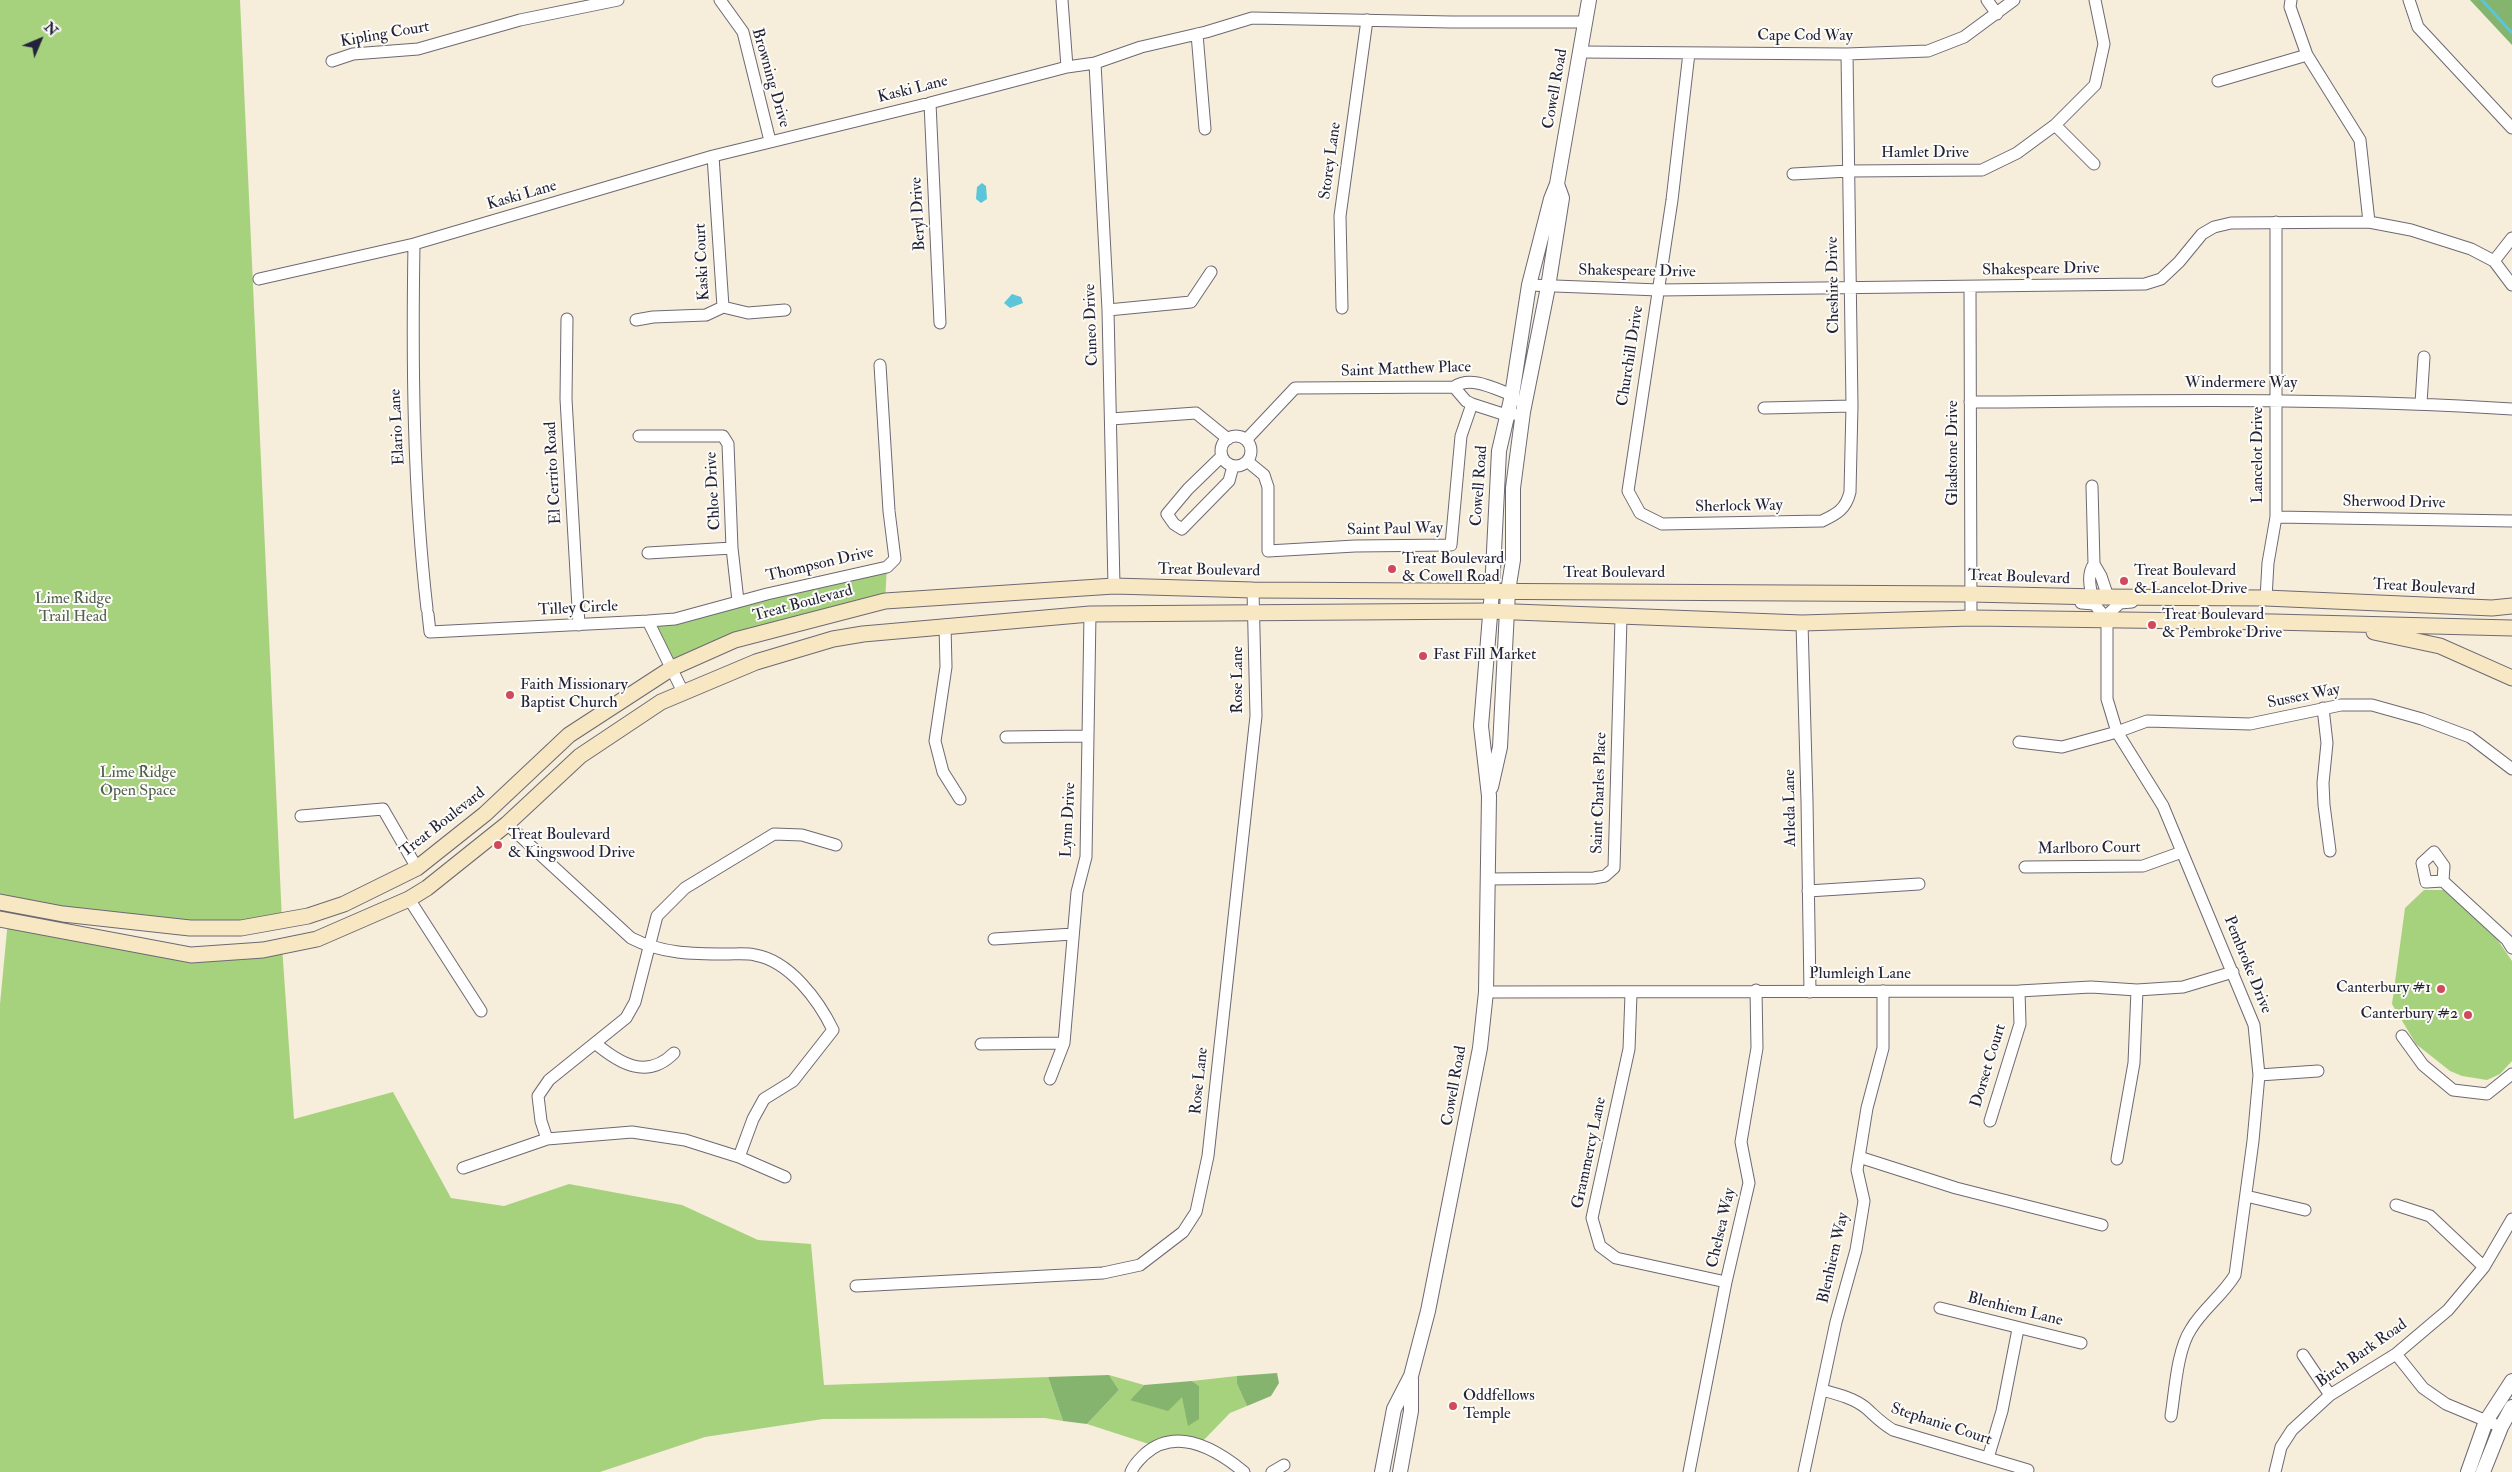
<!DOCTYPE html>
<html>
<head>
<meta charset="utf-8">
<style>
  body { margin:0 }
  #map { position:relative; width:2512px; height:1472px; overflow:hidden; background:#f7eddb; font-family:"IM FELL Double Pica",serif }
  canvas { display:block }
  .north { position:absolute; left:15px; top:15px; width:50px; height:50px; -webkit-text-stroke:4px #fdfcf7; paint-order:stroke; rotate:45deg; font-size:14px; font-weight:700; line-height:20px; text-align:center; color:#22223b }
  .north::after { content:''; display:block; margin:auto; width:18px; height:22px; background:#22223b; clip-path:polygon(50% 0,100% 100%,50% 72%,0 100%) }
</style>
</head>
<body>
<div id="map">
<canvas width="2512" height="1472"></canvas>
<div class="north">N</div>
</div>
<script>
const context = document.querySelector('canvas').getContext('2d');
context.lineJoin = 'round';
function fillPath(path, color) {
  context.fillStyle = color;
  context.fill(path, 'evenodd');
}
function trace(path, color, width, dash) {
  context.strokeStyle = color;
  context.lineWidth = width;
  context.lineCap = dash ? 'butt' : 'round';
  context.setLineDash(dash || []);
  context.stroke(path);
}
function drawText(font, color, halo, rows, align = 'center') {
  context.font = font + ' "IM FELL Double Pica",serif';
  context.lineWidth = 4;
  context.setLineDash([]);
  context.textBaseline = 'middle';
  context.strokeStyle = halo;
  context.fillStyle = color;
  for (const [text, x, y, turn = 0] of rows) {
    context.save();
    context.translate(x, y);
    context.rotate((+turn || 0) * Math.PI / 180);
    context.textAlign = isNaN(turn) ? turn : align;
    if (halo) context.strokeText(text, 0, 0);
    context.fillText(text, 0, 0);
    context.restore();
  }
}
fillPath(new Path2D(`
  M 0,0 L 240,0 L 282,921 L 241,928 L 0,902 Z
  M 887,567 L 885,601 L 735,640 L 672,668 L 648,621 Z
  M 2424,890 L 2444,890 L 2497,939 L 2512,961 L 2512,1061 L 2500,1074 L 2487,1080 L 2462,1076 L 2450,1071 L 2416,1044 L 2392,1004 L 2405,908 Z
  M 8,920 L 191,955 L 282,946 L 294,1119 L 393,1092 L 451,1198 L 504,1206 L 569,1184 L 682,1205 L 758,1240 L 811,1244 L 824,1385 L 1048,1377 L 1063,1421 L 1045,1418 L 823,1419 L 705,1437 L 600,1472 L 0,1472 L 0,1004 Z
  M 1109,1375 L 1144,1385 L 1130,1400 L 1182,1396 L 1199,1386 L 1192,1381 L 1237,1376 L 1237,1384 L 1247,1406 L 1230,1413 L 1199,1445 L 1155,1446 L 1087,1424 L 1119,1390 Z`), '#a6d27e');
fillPath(new Path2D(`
  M 2470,0 L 2512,0 L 2512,45 Z
  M 1277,1373 L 1279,1383 L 1271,1396 L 1247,1406 L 1237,1384 L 1237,1376 Z
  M 1109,1375 L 1119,1390 L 1087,1424 L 1063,1421 L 1048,1377 Z
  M 1192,1381 L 1199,1386 L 1199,1419 L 1188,1426 L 1182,1397 L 1168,1411 L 1130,1400 L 1144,1385 Z`), '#84b46d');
fillPath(new Path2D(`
  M 982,183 L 986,186 L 987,199 L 981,203 L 976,199 L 977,187 Z
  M 1012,294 L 1021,297 L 1023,303 L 1010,308 L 1004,303 Z`), '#5cc5d9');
trace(new Path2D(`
  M 2482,0 L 2512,33`), '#5cc5d9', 3);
const minor = new Path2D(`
  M 720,0 L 743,32 L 770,141
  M 1062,0 L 1067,67
  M 1987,0 L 1997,14
  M 2291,0 L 2290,7 L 2307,55 L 2360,140 L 2369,222
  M 2409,0 L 2418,27 L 2512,128
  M 1197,34 L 1205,129
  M 1580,52 L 1847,54 L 1928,51 L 1964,37 L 2014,0
  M 1689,53 L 1672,200 L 1628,491 L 1640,513 L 1662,524 L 1822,521 C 1837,514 1846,509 1850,492 L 1852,406 L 1847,54
  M 332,61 L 353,54 L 418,49 L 520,20 L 618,0
  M 1095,63 L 1108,310 L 1114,586
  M 2218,81 L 2307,55
  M 930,103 L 940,323
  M 2055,125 L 2094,164
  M 713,156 L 723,307
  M 1793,174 L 1849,171 L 1982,170 L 2017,153 L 2055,125 L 2095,85 L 2104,44 L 2095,0
  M 414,244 C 412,366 413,487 427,609
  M 2494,261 L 2512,238
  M 259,279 L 414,244 L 713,156 L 930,103 L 1067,67 L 1095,63 L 1141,47 L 1206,32 L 1252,18 L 1451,22 L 1586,22
  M 1529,285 L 1659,290 L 2145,284 L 2161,279 L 2179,262 L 2202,234 L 2214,227 L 2231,223 L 2369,222 L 2411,230 L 2471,249 L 2494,261 L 2512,285
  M 1970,288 L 1971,618
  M 723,307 L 748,313 L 785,310
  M 1342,308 L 1340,216 L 1367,20
  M 1108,310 L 1191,302 L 1211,272
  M 567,319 L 566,399 L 579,625
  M 636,320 L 653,317 L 706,315 L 723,307
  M 1970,402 C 2150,401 2331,397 2512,409
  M 2421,403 L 2424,357
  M 1472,404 L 1506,415 L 1514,414
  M 1764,408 L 1852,406
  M 1111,419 L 1196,413 L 1228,439
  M 639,436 L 723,436 L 728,444 L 732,548 L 738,601
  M1221 451a15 15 0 1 1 30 0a15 15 0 1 1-30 0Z
  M 1246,440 L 1295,388 L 1454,387 C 1471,375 1495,389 1512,395 L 1516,400
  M 1222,456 L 1188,489 L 1167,514 L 1174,524 L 1182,529 L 1229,481 L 1233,466
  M 1247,461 L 1264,475 L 1268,487 L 1268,551 L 1355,546 L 1451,545 L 1461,436 L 1472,404 L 1466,401 L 1454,387
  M 2092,486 L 2094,564 C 2087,574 2090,586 2092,597
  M 2276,517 L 2512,521
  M 648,553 L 732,548
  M 2094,564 L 2101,576 L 2108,597
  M 2266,598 L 2268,563 L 2276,517 L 2276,222
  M 2132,602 L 2120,603 L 2107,615 L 2107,699 L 2117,732 L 2163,806 L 2254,1025 L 2259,1075 L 2253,1141 L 2235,1275 C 2222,1296 2203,1309 2191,1329 C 2177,1350 2175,1391 2171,1416
  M 2081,603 L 2094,604 L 2107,619
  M 428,614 L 430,632 L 648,621 L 683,692
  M 648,621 L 675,619 L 767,594 L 887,567 L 895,559 L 889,511 L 880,365
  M 1802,623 L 1807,801 L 1810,992
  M 945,625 L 946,667 L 935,741 L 943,772 L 960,799
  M 2323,708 L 2327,743 L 2323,783 L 2324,805 L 2330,851
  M 1006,737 L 1088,736
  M 2019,742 L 2062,747 L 2117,732 L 2147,721 L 2250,724 L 2341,705 L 2372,705 L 2422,719 L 2470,737 L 2512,769
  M 301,816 L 383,809 L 417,868
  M 507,824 L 631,938 C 662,954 693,954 728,954 C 737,954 747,953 755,955 C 790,961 819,1001 833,1030 L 793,1081 L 764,1099 L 753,1119 L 739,1157
  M 2025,867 L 2143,866 L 2182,852
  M 1487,879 L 1594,878 L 1605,876 L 1614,868 L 1621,618
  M 2443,881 L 2444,866 L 2434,852 L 2422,863 L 2426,882 L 2443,881 L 2507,940 L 2512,948
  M 1808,891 L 1919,884
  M 409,899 L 481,1011
  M 994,939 L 1073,934
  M 1486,992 L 2019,991 L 2091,987 L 2137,990 L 2183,987 L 2233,972
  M 1631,994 L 1629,1049 L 1592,1218 L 1600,1246 L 1616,1258 L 1726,1282
  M 2402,1036 L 2423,1065 L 2453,1090 L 2487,1094 L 2512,1074
  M 595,1043 C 620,1064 647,1080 674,1053
  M 981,1044 L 1064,1043
  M 2259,1075 L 2318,1071
  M 1050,1079 L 1064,1043 L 1077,892 L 1086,857 L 1090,614
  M 1990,1121 L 2020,1024 L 2019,991
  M 547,1139 L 541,1121 L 538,1096 L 549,1080 L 626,1018 L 635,1002 L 657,916 L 685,888 L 774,834 L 802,835 L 836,845
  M 1859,1157 L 1956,1188 L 2102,1225
  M 2117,1159 L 2134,1063 L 2137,990
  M 463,1168 L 547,1139 L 632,1132 L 685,1140 L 739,1157 L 785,1177
  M 2246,1196 L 2305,1210
  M 2396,1205 L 2430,1216 L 2484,1267
  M 856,1286 L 1103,1273 L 1140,1265 L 1183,1232 L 1196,1212 L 1208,1156 L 1256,716 L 1253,590
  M 1940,1308 L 2081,1343
  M 2396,1354 L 2423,1388 L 2446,1404 L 2501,1427
  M 2303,1355 L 2330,1395
  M 1822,1390 C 1837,1394 1854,1398 1866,1408 C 1876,1417 1881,1423 1893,1430 L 2028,1470
  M 1988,1458 L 2002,1411 L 2018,1329
  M 1131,1472 C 1134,1464 1139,1460 1145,1454 C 1177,1426 1216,1449 1244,1472
  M 1272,1472 L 1284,1465
  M 1689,1472 L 1726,1282 L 1749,1183 L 1741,1142 L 1757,1048 L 1756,990
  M 1804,1472 L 1836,1322 L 1856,1250 L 1864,1201 L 1857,1170 L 1867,1108 L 1883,1048 L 1883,991
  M 2275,1472 L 2281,1447 L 2292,1430 L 2330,1395 L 2396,1354 L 2448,1310 L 2484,1267 L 2512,1219`);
const tertiary = new Path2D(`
  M 1491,787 L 1500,747 L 1508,591 L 1513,560 L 1513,488 L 1523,412 L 1548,287 L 1562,198 L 1557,184
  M 1382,1472 L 1394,1409 L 1411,1376 L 1428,1311 L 1480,1048 L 1486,992 L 1489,796 L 1481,726 L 1492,591 L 1499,451 L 1512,395 L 1529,285 L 1551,199 L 1557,184 L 1589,0
  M 1400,1472 L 1411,1411 L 1411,1379
  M 2468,1472 L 2486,1421 L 2512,1381
  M 2483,1472 L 2501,1427 L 2512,1407`);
const secondary = new Path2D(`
  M 2374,632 L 2440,646 L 2512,678
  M 0,902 L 63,914 L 190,928 L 241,928 L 308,916 L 344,904 L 417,868 L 485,814 L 569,735 L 672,668 L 735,640 L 885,601 L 1114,586 L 1253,590 L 1971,594 L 2098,597 L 2266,598 L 2492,608 L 2512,606
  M 0,919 L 191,955 L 263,950 L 317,939 L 409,899 L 427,888 L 507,824 L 580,756 L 661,702 L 756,662 L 833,639 L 863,634 L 1090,614 L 1489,611 L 1802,623 L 1971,618 L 2273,622 L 2512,628`);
trace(minor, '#6d6973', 13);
trace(tertiary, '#6d6973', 16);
trace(secondary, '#6d6973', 17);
trace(minor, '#fff', 11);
trace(tertiary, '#fff', 14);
trace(secondary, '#f7e8c3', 15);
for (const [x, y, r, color] of [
  [1392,569,5,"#d1495b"],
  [2124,581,5,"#d1495b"],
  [2152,625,5,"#d1495b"],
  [1423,656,5,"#d1495b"],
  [510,695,5,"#d1495b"],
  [498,845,5,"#d1495b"],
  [2441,989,5,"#d1495b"],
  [2468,1015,5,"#d1495b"],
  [1453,1406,5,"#d1495b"]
]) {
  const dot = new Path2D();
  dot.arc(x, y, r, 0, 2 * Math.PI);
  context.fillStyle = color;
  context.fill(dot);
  trace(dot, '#fdfcf7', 2);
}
drawText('16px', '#22223b', '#fdfcf7', [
  ["Kipling Court",385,35,-10],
  ["Cape Cod Way",1805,37],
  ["Browning Drive",770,78,74],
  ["Cowell Road",1556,89,-80],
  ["Kaski Lane",913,90,-14],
  ["Hamlet Drive",1925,154],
  ["Storey Lane",1331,161,-82],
  ["Kaski Lane",522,196,-16],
  ["Beryl Drive",919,214,-93],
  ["Kaski Court",703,262,-93],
  ["Shakespeare Drive",2041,270,-1],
  ["Shakespeare Drive",1637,272,1],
  ["Cheshire Drive",1834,285,-91],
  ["Cuneo Drive",1092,325,-92],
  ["Churchill Drive",1631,356,-81],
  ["Saint Matthew Place",1406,370,-2],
  ["Windermere Way",2241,384],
  ["Elario Lane",398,427,-93],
  ["Gladstone Drive",1954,453,-90],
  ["Lancelot Drive",2259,455,-90],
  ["El Cerrito Road",554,473,-93],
  ["Cowell Road",1480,486,-86],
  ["Chloe Drive",714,491,-93],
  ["Sherwood Drive",2394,503,1],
  ["Sherlock Way",1739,507,-1],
  ["Saint Paul Way",1395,530,-1],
  ["Thompson Drive",820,565,-13],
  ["Treat Boulevard",1209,571,1],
  ["Treat Boulevard",1614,574],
  ["Treat Boulevard",2019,578,2],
  ["Treat Boulevard",2424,588,3],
  ["Treat Boulevard",803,604,-15],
  ["Tilley Circle",578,609,-3],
  ["Rose Lane",1239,680,-90],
  ["Sussex Way",2304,697,-11],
  ["Saint Charles Place",1600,793,-88],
  ["Arleda Lane",1791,808,-91],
  ["Lynn Drive",1069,820,-87],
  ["Treat Boulevard",443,823,-38],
  ["Marlboro Court",2089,849,-1],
  ["Pembroke Drive",2247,965,68],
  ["Plumleigh Lane",1860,975],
  ["Dorset Court",1989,1066,-73],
  ["Rose Lane",1200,1081,-84],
  ["Cowell Road",1455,1086,-80],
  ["Grammercy Lane",1590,1153,-78],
  ["Chelsea Way",1722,1228,-77],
  ["Blenhiem Way",1834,1258,-77],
  ["Blenhiem Lane",2015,1310,14],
  ["Birch Bark Road",2362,1354,-35],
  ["Stephanie Court",1941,1425,18]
]);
drawText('16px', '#22223b', '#fdfcf7', [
  ["Treat Boulevard",1402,560],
  ["& Cowell Road",1402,578],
  ["Treat Boulevard",2134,572],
  ["& Lancelot Drive",2134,590],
  ["Treat Boulevard",2162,616],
  ["& Pembroke Drive",2162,634],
  ["Fast Fill Market",1433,656],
  ["Faith Missionary",520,686],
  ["Baptist Church",520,704],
  ["Treat Boulevard",508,836],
  ["& Kingswood Drive",508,854],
  ["Canterbury #1",2431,989,"right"],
  ["Canterbury #2",2458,1015,"right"],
  ["Oddfellows",1463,1397],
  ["Temple",1463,1415]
], 'left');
drawText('16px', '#506052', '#fdfcf7', [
  ["Lime Ridge",73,600],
  ["Trail Head",73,618],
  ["Lime Ridge",138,774],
  ["Open Space",138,792]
]);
</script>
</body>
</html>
